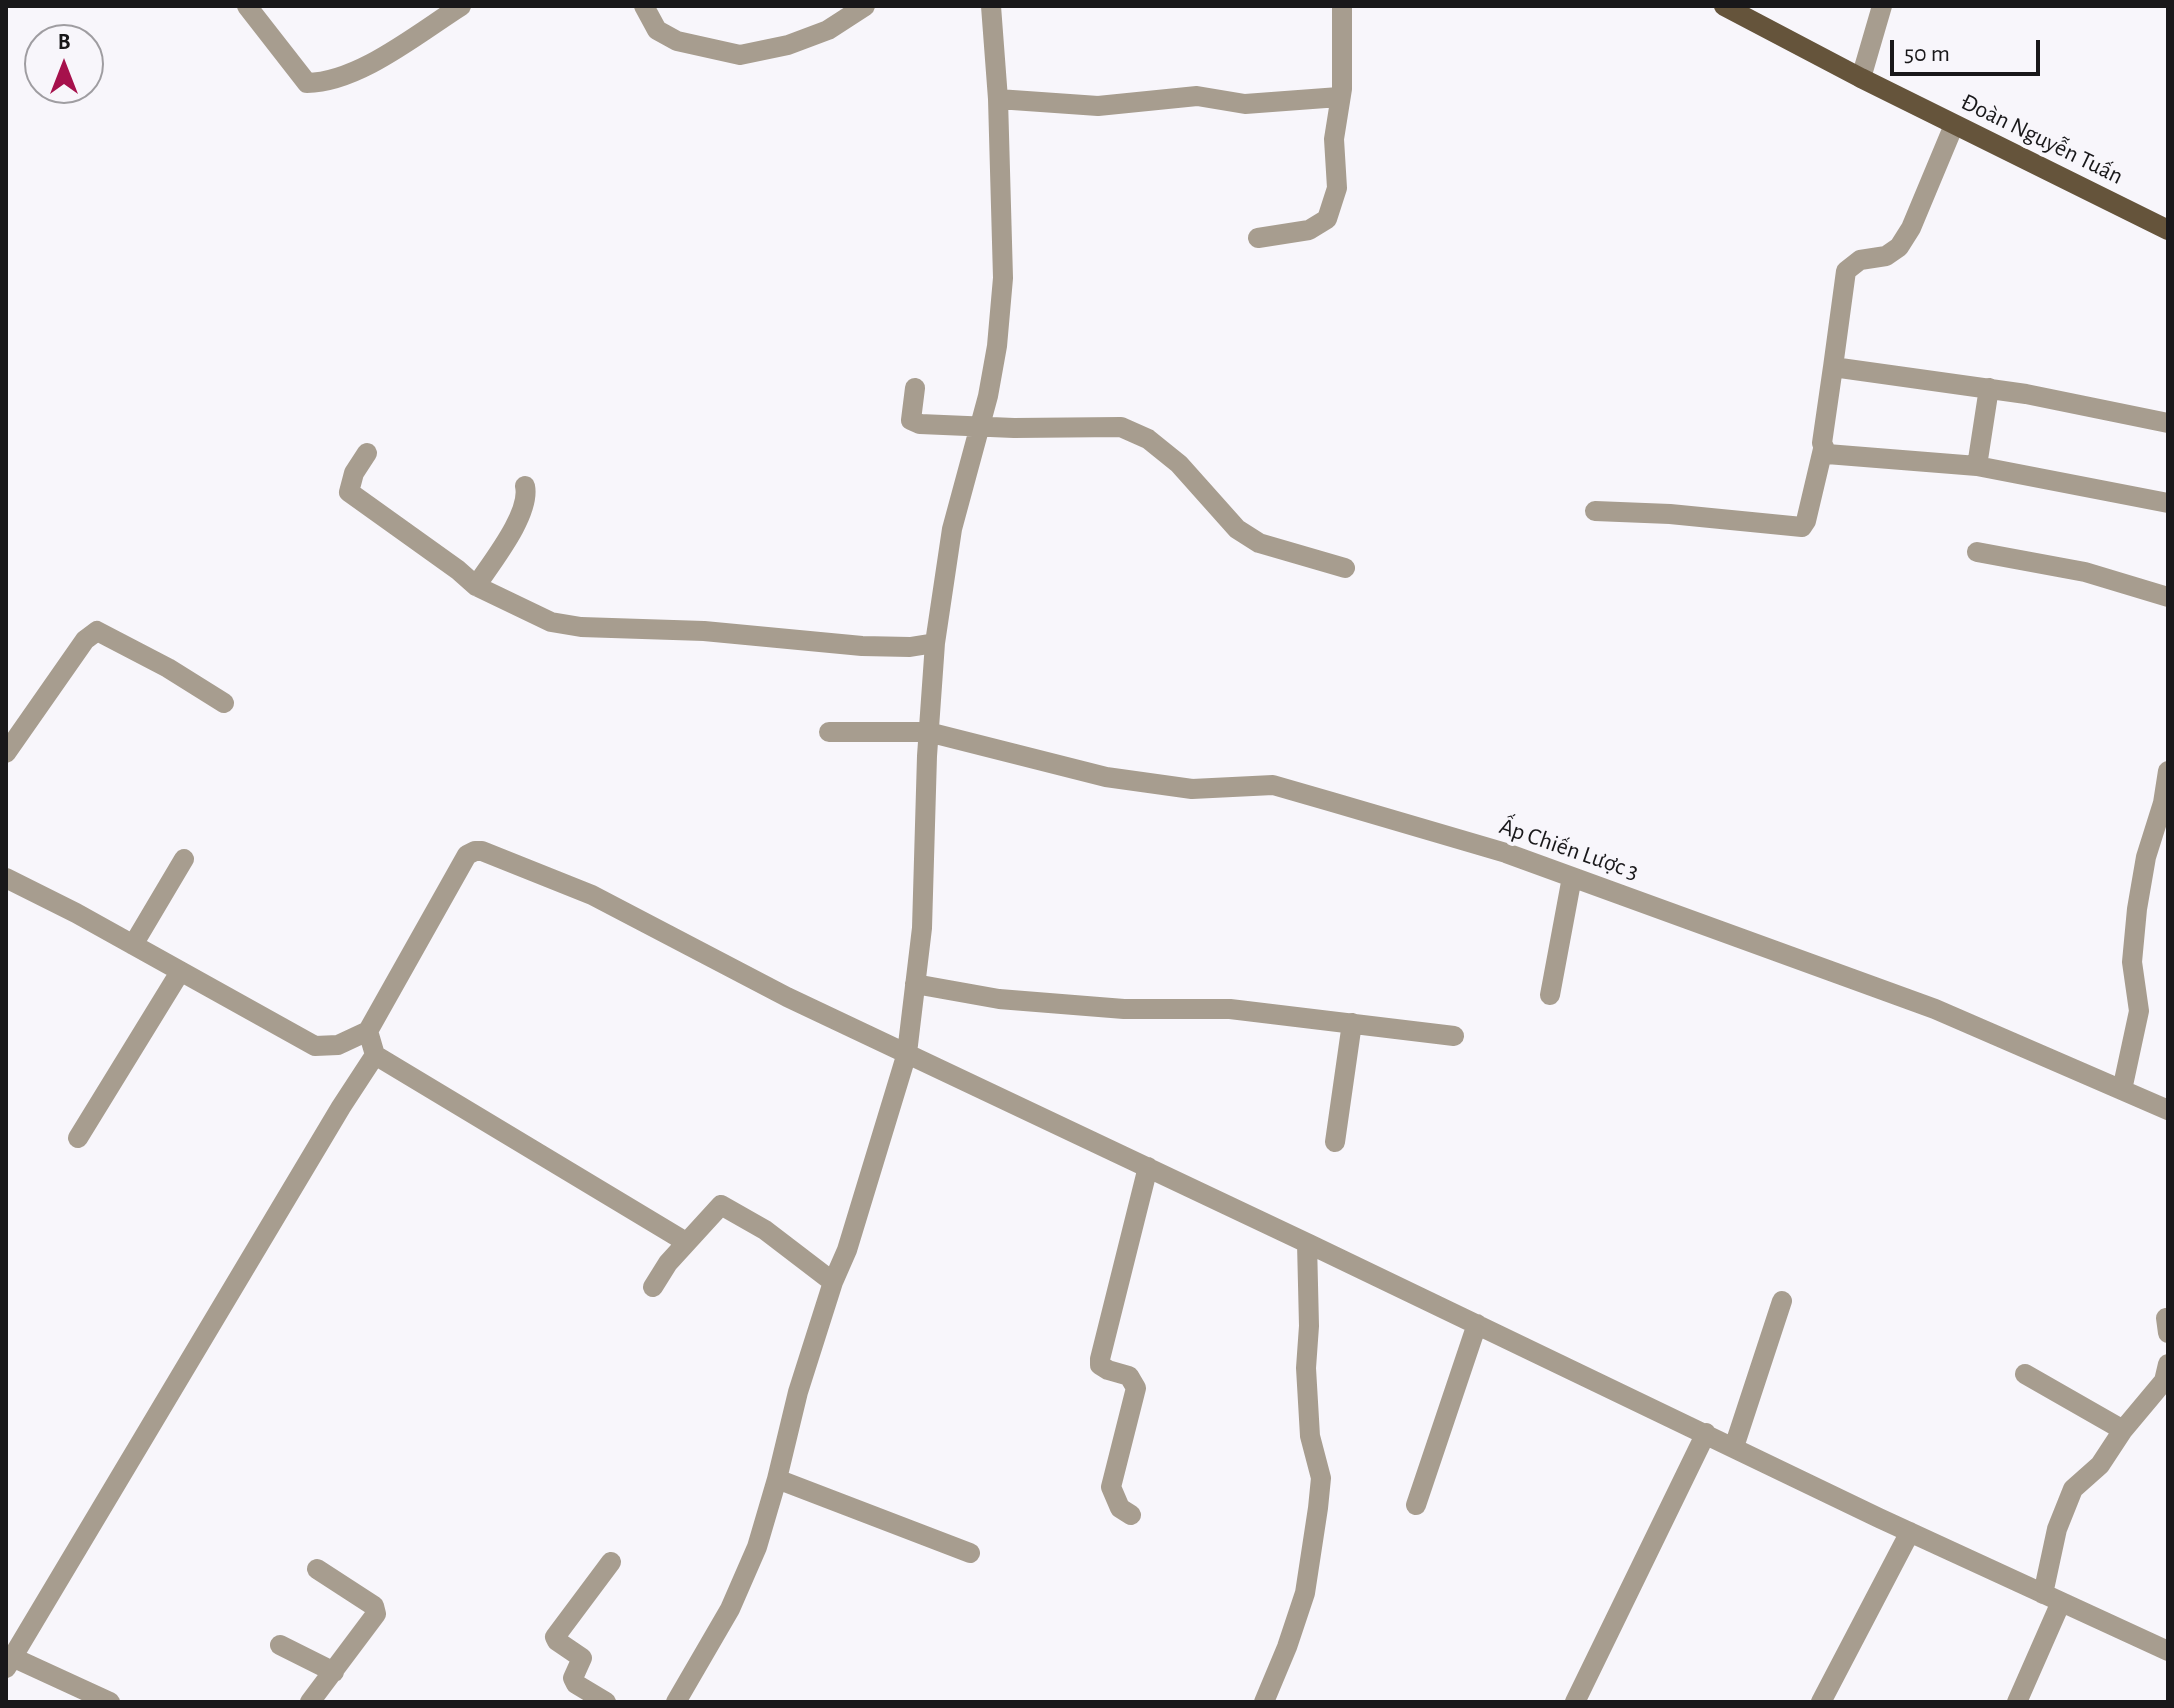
<!DOCTYPE html>
<html>
<head>
<meta charset="utf-8">
<style>
  body { margin:0 }
  #map { position:relative; width:2174px; height:1708px; overflow:hidden; background:#f8f6fb; font-family:"Alegreya Sans",sans-serif }
  canvas { display:block }
  .frame { position:absolute; inset:0; border:8px solid #19181a; pointer-events:none }
  .north { position:absolute; left:24px; top:24px; width:80px; height:80px; box-sizing:border-box; background:#f8f6fb; border:2px solid #9f9da1; border-radius:50%; rotate:0deg; font-size:22px; font-weight:700; line-height:32px; text-align:center; color:#19181a }
  .north::after { content:''; display:block; margin:auto; width:28px; height:36px; background:#a6114c; clip-path:polygon(50% 0,100% 100%,50% 72%,0 100%) }
  .scale { position:absolute; left:1890px; top:40px; width:150px; height:36px; box-sizing:border-box; border:4px solid #19181a; border-top:0; padding-left:10px; font-size:24px; line-height:28px; white-space:nowrap; color:#19181a; -webkit-text-stroke:6px #f8f6fb; paint-order:stroke }
</style>
</head>
<body>
<div id="map">
<canvas width="2174" height="1708"></canvas>
<div class="frame"></div>
<div class="north">B</div>
<div class="scale">50 m</div>
</div>
<script>
const context = document.querySelector('canvas').getContext('2d');
context.lineJoin = 'round';
function trace(path, color, width, dash) {
  context.strokeStyle = color;
  context.lineWidth = width;
  context.lineCap = dash ? 'butt' : 'round';
  context.setLineDash(dash || []);
  context.stroke(path);
}
function drawText(font, color, halo, rows, align = 'center') {
  context.font = font + ' "Alegreya Sans",sans-serif';
  context.lineWidth = 8;
  context.setLineDash([]);
  context.textBaseline = 'middle';
  context.strokeStyle = halo;
  context.fillStyle = color;
  for (const [text, x, y, turn = 0] of rows) {
    context.save();
    context.translate(x, y);
    context.rotate((+turn || 0) * Math.PI / 180);
    context.textAlign = isNaN(turn) ? turn : align;
    if (halo) context.strokeText(text, 0, 0);
    context.fillText(text, 0, 0);
    context.restore();
  }
}
trace(new Path2D(`
  M 247,6 L 307,83 C 359,82 417,34 461,6
  M 644,6 L 657,30 L 677,41 L 740,55 L 788,45 L 828,30 L 865,6
  M 1861,78 L 1882,6
  M 998,99 L 1098,106 L 1197,96 L 1245,104 L 1339,97
  M 1954,125 L 1911,228 L 1899,247 L 1886,256 L 1860,260 L 1846,271 L 1833,367 L 2026,394 L 2168,423
  M 1258,238 L 1309,230 L 1327,219 L 1337,188 L 1334,139 L 1342,89 L 1342,6
  M 1833,367 L 1822,443 L 1827,454 L 1977,466 L 2168,503
  M 915,388 L 911,420 L 920,424 L 1014,428 L 1121,427 L 1148,439 L 1179,464 L 1237,529 L 1259,543 L 1345,568
  M 367,453 L 354,473 L 349,492 L 458,570 L 476,586 L 551,622 L 581,627 L 704,631 L 862,646 L 910,647 L 935,643
  M 1977,466 L 1989,388
  M 1595,511 L 1670,514 L 1802,527 L 1806,521 L 1823,449
  M 1977,552 L 2085,572 L 2168,597
  M 476,586 C 491,563 531,514 525,486
  M 829,732 L 928,732 L 1106,777 L 1192,789 L 1273,785 L 1332,802 L 1506,853 L 1935,1009 L 2168,1110
  M 6,753 L 85,640 L 97,631 L 168,668 L 224,703
  M 6,878 L 76,913 L 315,1046 L 338,1045 L 368,1031
  M 133,945 L 184,859
  M 915,984 L 999,999 L 1124,1009 L 1230,1009 L 1454,1036
  M 1550,995 L 1572,877
  M 375,1055 L 686,1242
  M 2122,1090 L 2139,1011 L 2132,962 L 2137,909 L 2146,857 L 2163,803 L 2168,771
  M 78,1138 L 180,972
  M 1335,1142 L 1352,1023
  M 1307,1243 L 1879,1518 L 2168,1651
  M 653,1287 L 668,1263 L 721,1205 L 765,1230 L 833,1282
  M 2166,1318 L 2168,1333
  M 2025,1374 L 2123,1430
  M 1734,1447 L 1782,1301
  M 777,1479 L 970,1553
  M 1416,1505 L 1477,1324
  M 1131,1515 L 1120,1508 L 1111,1487 L 1136,1388 L 1129,1376 L 1108,1370 L 1100,1365 L 1100,1359 L 1148,1167
  M 2043,1594 L 2057,1529 L 2073,1489 L 2100,1465 L 2123,1430 L 2164,1381 L 2168,1364
  M 280,1645 L 334,1672
  M 12,1657 L 110,1702
  M 6,1668 L 341,1107 L 375,1055 L 368,1031 L 467,855 L 475,851 L 482,851 L 592,895 L 787,997 L 1307,1243 L 1309,1326 L 1306,1368 L 1310,1436 L 1321,1478 L 1318,1508 L 1305,1593 L 1287,1647 L 1264,1702
  M 310,1702 L 376,1614 L 374,1606 L 317,1569
  M 606,1702 L 576,1684 L 573,1678 L 582,1658 L 557,1641 L 555,1637 L 611,1562
  M 676,1702 L 730,1609 L 757,1547 L 777,1479 L 798,1392 L 833,1282 L 847,1250 L 907,1053 L 922,928 L 927,756 L 935,643 L 952,529 L 988,396 L 997,346 L 1003,278 L 998,99 L 991,6
  M 1575,1702 L 1706,1433
  M 1821,1702 L 1910,1532
  M 2017,1702 L 2061,1602`), '#a79d8f', 20);
trace(new Path2D(`
  M 1724,6 L 1861,78 L 2168,230`), '#65543b', 20);
drawText('24px', '#19181a', '#f8f6fb', [
  ["Đoàn Nguyễn Tuấn",2042,139,26],
  ["Ấp Chiến Lược 3",1569,849,19]
]);
</script>
</body>
</html>
